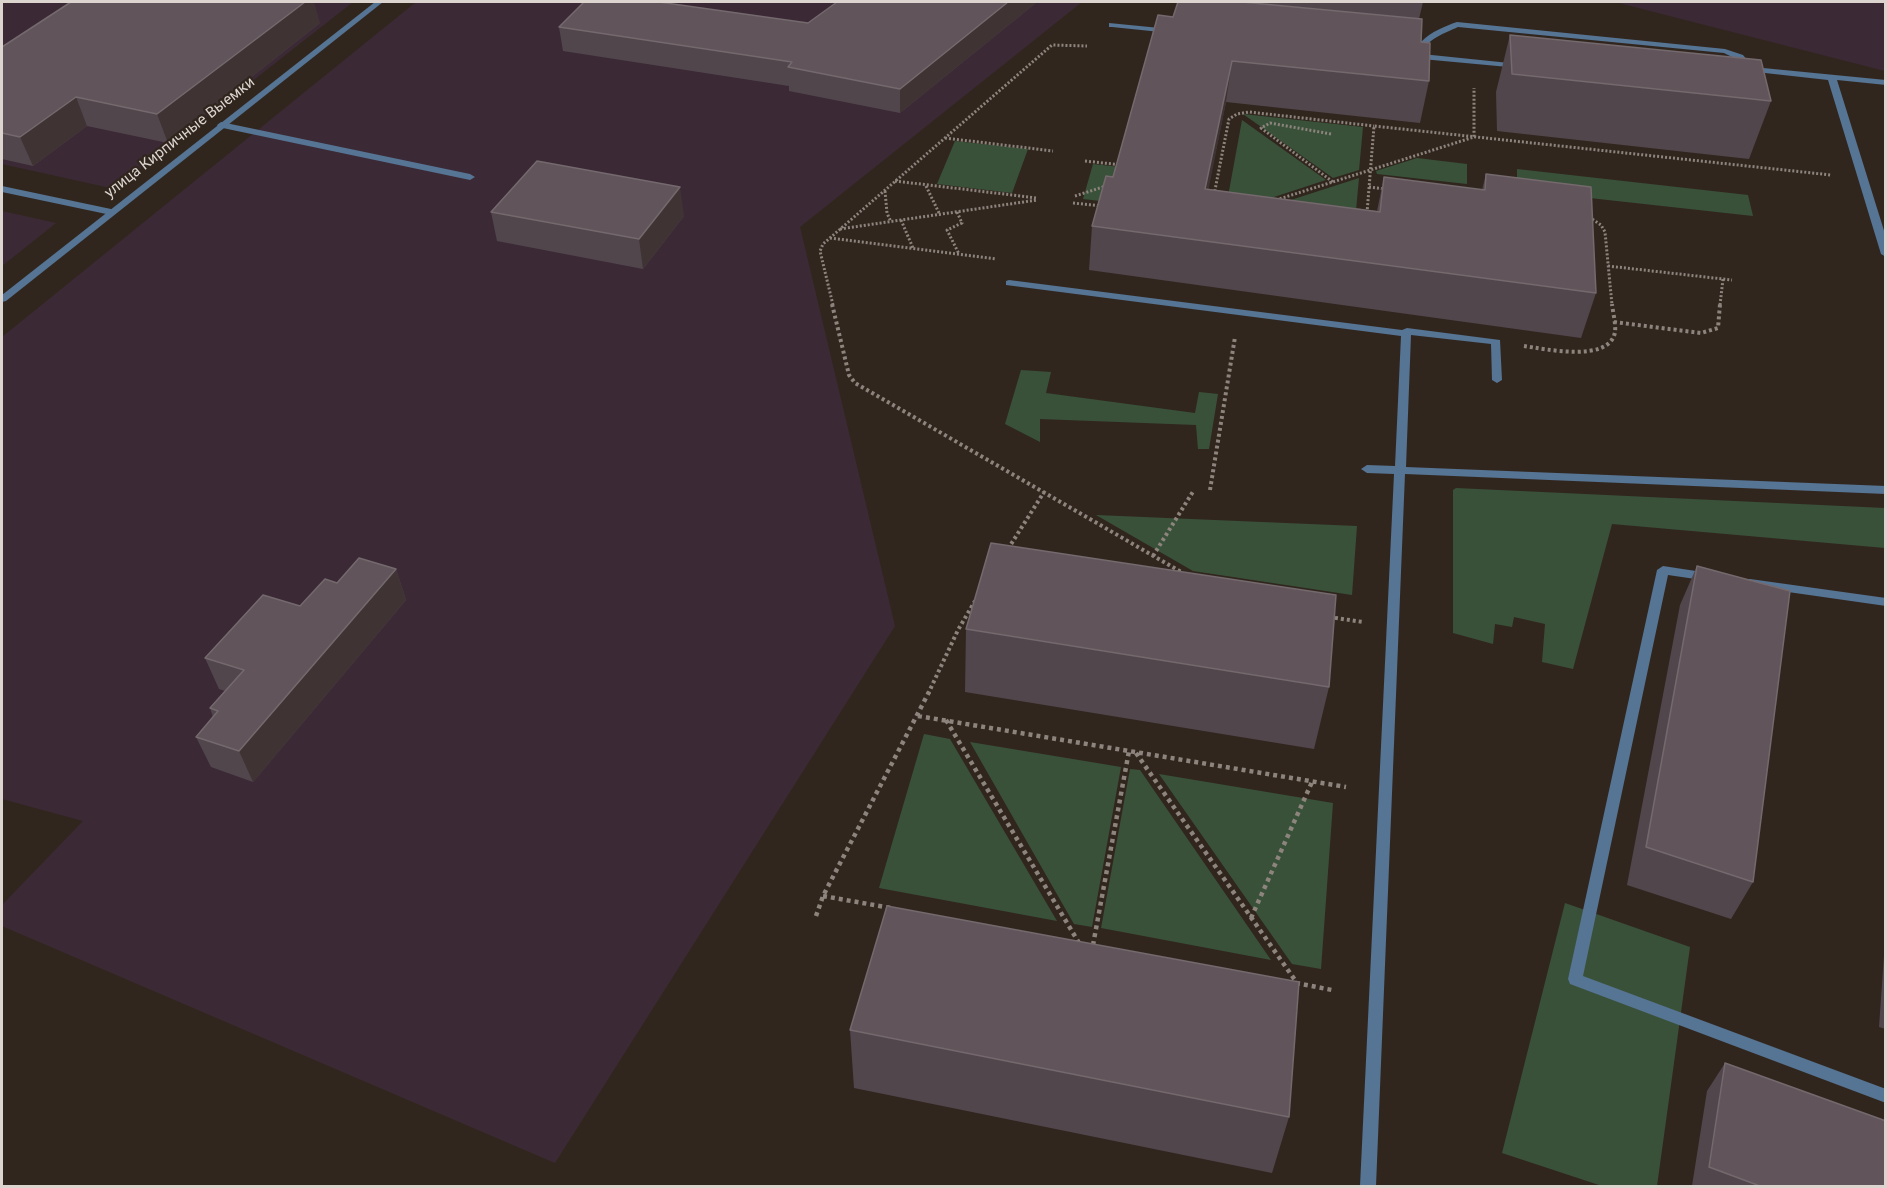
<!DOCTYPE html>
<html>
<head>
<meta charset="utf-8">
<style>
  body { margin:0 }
  #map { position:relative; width:1887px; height:1188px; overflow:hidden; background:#31261e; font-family:Roboto,sans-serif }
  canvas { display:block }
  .frame { position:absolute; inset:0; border:3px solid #dbd4cf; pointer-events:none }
</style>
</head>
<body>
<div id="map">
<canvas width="1887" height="1188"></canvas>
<div class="frame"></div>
</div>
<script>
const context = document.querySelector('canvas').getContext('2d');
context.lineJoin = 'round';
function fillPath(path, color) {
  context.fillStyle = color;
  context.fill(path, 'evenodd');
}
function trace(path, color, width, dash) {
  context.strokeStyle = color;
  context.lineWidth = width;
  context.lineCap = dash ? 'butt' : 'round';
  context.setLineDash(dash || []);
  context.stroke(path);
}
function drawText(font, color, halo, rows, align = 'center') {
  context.font = font + ' Roboto,sans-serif';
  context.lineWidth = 4.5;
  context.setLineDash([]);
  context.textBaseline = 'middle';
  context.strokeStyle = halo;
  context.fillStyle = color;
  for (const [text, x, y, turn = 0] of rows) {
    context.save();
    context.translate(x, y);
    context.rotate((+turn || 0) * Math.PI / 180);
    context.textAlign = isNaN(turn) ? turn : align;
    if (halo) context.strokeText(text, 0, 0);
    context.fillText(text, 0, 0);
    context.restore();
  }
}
fillPath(new Path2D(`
  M 2,2 L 353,2 L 115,189 L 2,164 Z
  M 416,2 L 1082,2 L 800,227 L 895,626 L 555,1163 L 2,926 L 2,905 L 83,821 L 2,799 L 2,337 Z
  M 1615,2 L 1885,2 L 1885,71 Z
  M 2,211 L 56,223 L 2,266 Z`), '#3b2a35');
fillPath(new Path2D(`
  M 1243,114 L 1363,127 L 1359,170 L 1333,178 Z
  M 1242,120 L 1326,180 L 1225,213 Z
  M 955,141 L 1028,149 L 1012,193 L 937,184 Z
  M 1417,158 L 1467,164 L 1467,184 L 1377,174 L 1376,171 Z
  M 1093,164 L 1203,176 L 1195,212 L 1083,199 Z
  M 1517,169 L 1748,195 L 1753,216 L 1517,190 Z
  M 1359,178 L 1354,232 L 1235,218 Z
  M 1021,370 L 1051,372 L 1046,393 L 1195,413 L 1199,392 L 1218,394 L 1209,449 L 1198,449 L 1196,425 L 1040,419 L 1040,442 L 1005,424 Z
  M 1456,488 L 1885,508 L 1885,548 L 1612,524 L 1573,669 L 1542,662 L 1545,624 L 1514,617 L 1512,627 L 1495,624 L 1493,644 L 1453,633 L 1453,490 Z
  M 1096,515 L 1357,526 L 1352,595 L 1193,571 Z
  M 924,734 L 950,739 L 1057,921 L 879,888 Z
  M 970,742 L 1121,767 L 1092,927 L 1074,924 Z
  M 1130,769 L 1140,770 L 1271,960 L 1101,928 Z
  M 1159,774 L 1333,803 L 1321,969 L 1292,964 Z
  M 1565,903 L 1690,947 L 1657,1186 L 1602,1186 L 1502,1153 Z`), '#395139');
trace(new Path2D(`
  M 1331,134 L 1270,123 L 1261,128 L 1333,182
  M 945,138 L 1053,151
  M 1085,161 L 1122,165
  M 895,181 L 1037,198
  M 926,186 L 940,215
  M 1369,187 L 1386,189
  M 885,191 L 887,213 L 891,222
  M 1214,195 L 1229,119 L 1237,114 L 1249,112 L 1374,126
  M 1075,196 L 1106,186
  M 1276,200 L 1474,137 L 1474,88
  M 1073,203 L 1102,206
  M 957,212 L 962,223 L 947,230 L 959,254
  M 1367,213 L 1374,126 L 1831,175
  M 1589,217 L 1601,225 L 1605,232 L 1612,305
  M 901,220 L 913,248
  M 840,229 L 1037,200
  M 830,238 L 996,259
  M 1608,266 L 1732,280
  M 833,305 L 820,251 L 823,244 L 1052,45 L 1087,46
  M 1720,305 L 1723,279`), '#8c847d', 3, [2, 2]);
trace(new Path2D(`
  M 832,304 L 849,375 L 855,383 L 1183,573
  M 1614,322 L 1701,333 L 1718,328 L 1720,304
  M 1524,346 C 1545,349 1610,363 1615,332 C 1616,324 1613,313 1612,304
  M 1210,490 L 1235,337
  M 1008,549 L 1044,492
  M 1153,556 L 1194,490
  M 1329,617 L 1363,622
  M 928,694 L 958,630 L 975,601`), '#8c847d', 4, [3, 3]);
trace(new Path2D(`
  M 918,716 L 1346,787
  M 946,720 L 1079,943
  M 1136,753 L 1297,983
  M 823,896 L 891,908
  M 816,916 L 823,896 L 929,692
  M 1251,918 L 1312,782
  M 1093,945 L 1129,751
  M 1296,983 L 1332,990`), '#8c847d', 4.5, [4, 4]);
fillPath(new Path2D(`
  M 1457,22 L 1725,49 L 1743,55 L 1753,67 L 1886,80 L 1886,85 L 1837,80 L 1886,237 L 1886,257 L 1881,254 L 1828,80 L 1747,71 L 1740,61 L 1724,53 L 1458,27 C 1445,33 1426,39 1422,54 L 1519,64 L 1523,66 L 1519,68 L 1411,58 L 1410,56 C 1416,53 1416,46 1422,41 C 1431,32 1445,26 1457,22 Z
  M 1109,23 L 1170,29 L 1174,31 L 1170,33 L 1112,27 L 1109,27 Z
  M 221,122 L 470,174 L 475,177 L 470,180 L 218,127 L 217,125 Z
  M 1009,280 L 1402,330 L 1407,328 L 1500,340 L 1502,380 L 1497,383 L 1492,380 L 1491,344 L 1411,335 L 1406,467 L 1886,486 L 1886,494 L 1405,474 L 1376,1186 L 1360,1186 L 1394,474 L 1367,473 L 1361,469 L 1367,465 L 1395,466 L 1401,336 L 1006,285 L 1006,281 Z
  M 1663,566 L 1709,573 L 1715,577 L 1709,581 L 1668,575 L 1583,976 L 1886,1089 L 1886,1103 L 1570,984 L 1568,979 L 1657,570 Z
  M 1750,579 L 1886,598 L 1886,606 L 1746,586 L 1744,583 L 1746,580 Z`), '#567493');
fillPath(new Path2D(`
  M 2,186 L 111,209 L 116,212 L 111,215 L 2,192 Z`), '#567493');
fillPath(new Path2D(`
  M 375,2 L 383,2 L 6,301 L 2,302 L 2,295 Z`), '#567493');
fillPath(new Path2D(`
  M 1037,2 L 900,113 L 789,91 L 789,86 L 563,51 L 559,27 L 808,23 Z
  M 1178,2 L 1423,2 L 1419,19 L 1421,42 L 1429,81 L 1420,123 L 1226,102 L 1208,189 L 1377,211 L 1384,177 L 1482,190 L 1486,174 L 1596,293 L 1581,338 L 1089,270 L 1092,226 L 1113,177 L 1173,17 Z
  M 320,23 L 168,143 L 87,126 L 33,166 L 2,159 L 2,47 Z
  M 1510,35 L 1771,101 L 1749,159 L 1497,131 L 1496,92 Z
  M 491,212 L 684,216 L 643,269 L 497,241 Z
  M 1697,566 L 1753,882 L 1731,919 L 1627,885 L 1680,605 Z
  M 396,569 L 406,600 L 253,782 L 211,767 L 196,737 L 213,717 L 210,708 L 225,691 L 219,689 L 205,658 L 300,606 L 337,583 Z
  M 966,629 L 1329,687 L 1314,749 L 965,692 Z
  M 1886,927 L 1886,1029 L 1879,1027 Z
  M 850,1030 L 1289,1117 L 1272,1173 L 854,1088 Z
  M 1725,1063 L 1886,1186 L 1692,1186 L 1707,1091 Z`), '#52464d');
fillPath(new Path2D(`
  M 305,2 L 314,2 L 320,23 L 168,143 L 157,114 Z
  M 1008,2 L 1037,2 L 900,113 L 900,89 Z
  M 1232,61 L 1226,102 L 1200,232 L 1205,189 Z
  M 76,97 L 87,126 L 33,166 L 20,137 Z
  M 680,187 L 684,216 L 643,269 L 639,239 Z
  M 396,569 L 406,600 L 253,782 L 239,751 Z`), '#3f3334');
const building = new Path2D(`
  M 71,2 L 305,2 L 157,114 L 76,97 L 20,137 L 2,133 L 2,47 Z
  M 584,2 L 659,2 L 808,23 L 837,2 L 1008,2 L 900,89 L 788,67 L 792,62 L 559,27 Z
  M 1178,2 L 1242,2 L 1422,19 L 1421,42 L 1430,43 L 1429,81 L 1232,61 L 1205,189 L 1380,212 L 1384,177 L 1485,190 L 1486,174 L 1591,187 L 1596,293 L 1092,226 L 1106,176 L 1113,177 L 1158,15 L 1173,17 Z
  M 1510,35 L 1761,60 L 1771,101 L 1512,74 Z
  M 537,161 L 680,187 L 639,239 L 491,212 Z
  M 991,543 L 1336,595 L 1329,687 L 966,629 Z
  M 359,558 L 396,569 L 239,751 L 196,737 L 218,711 L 210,708 L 244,670 L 205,658 L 263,595 L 300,606 L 325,579 L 337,583 Z
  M 1697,566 L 1790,591 L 1753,882 L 1646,847 Z
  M 887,906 L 1299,982 L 1289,1117 L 850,1030 Z
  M 1725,1063 L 1886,1121 L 1886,1186 L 1760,1186 L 1709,1167 Z`);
fillPath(building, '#61555b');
trace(building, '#74696d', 1.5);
drawText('15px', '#dbd4cf', '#31261e', [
  ["улица Кирпичные Выемки",180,138,-38]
]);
</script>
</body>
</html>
